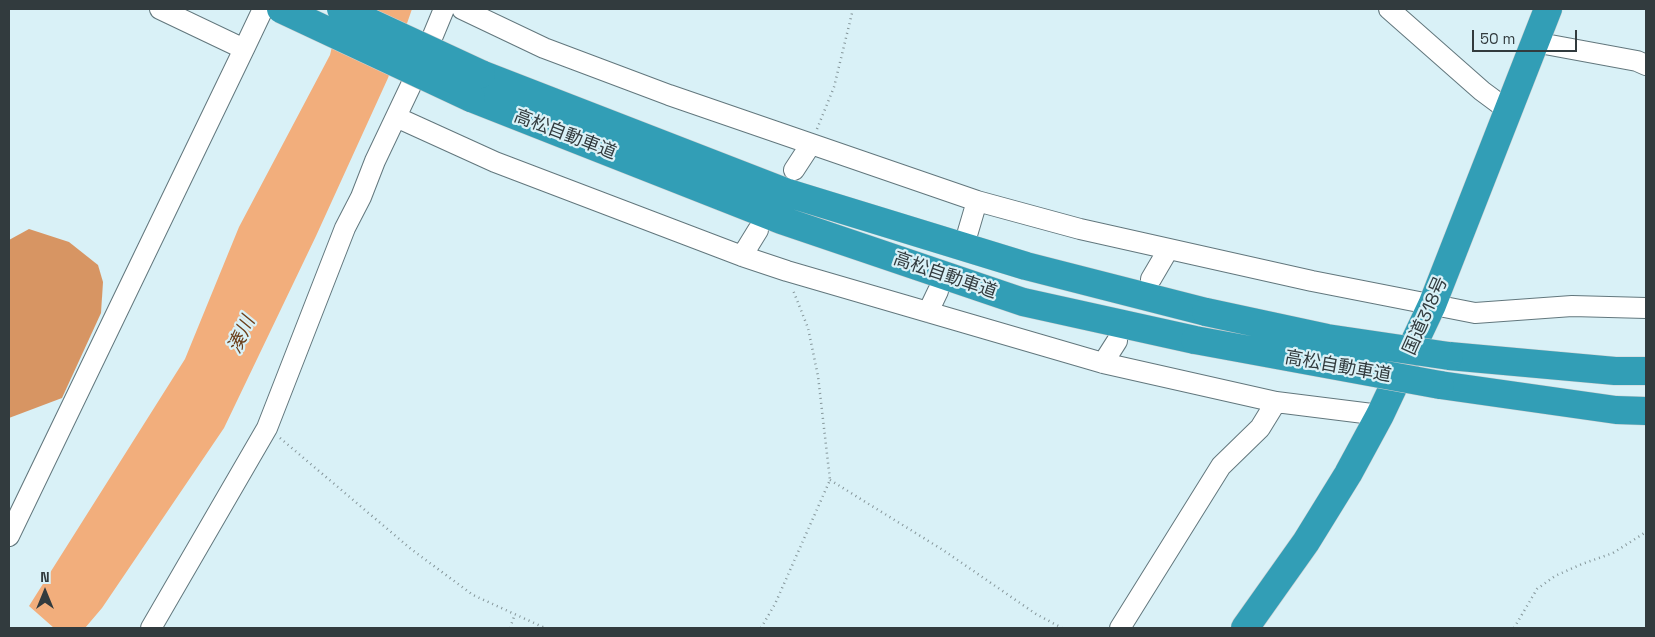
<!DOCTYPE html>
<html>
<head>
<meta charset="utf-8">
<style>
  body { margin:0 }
  #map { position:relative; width:1655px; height:637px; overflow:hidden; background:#d9f1f7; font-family:"Space Grotesk",sans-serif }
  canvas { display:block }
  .frame { position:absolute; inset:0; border:10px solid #323b3e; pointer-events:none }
  .north { position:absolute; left:20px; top:567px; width:50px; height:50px; -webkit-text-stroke:4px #d9f1f7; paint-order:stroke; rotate:0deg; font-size:14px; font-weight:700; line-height:20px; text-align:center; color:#323b3e }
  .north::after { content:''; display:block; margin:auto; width:18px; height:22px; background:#323b3e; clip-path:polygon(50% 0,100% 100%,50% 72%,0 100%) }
  .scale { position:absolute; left:1472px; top:30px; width:105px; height:22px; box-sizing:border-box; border:2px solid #323b3e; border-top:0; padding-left:6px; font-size:15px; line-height:18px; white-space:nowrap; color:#323b3e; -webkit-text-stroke:4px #d9f1f7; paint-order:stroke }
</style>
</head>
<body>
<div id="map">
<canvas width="1655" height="637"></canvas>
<div class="frame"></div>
<div class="north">N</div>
<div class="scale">50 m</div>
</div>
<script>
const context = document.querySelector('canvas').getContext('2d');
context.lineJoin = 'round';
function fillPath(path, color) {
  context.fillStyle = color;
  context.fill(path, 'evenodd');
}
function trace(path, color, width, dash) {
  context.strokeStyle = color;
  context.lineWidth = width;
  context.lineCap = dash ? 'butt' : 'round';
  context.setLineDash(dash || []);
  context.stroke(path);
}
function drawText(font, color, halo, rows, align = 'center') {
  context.font = font + ' "Space Grotesk","Noto Sans JP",sans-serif';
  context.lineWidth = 4.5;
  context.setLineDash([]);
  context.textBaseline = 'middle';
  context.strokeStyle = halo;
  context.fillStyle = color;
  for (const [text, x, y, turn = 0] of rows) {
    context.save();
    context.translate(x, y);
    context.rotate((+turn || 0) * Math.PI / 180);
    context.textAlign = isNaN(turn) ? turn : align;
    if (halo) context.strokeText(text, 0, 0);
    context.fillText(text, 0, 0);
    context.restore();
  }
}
fillPath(new Path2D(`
  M 29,229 L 69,242 L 98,265 L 103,282 L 101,313 L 62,398 L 9,418 L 9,240 Z`), '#d79563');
fillPath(new Path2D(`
  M 341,9 L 412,9 L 388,78 L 316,236 L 224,428 L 102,608 L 85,628 L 54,628 L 29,606 L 185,359 L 239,227 L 330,55 Z`), '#f2ae7c');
const minor = new Path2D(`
  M 160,9 L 244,49 L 263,9
  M 462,9 L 544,48 L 669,95 L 977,201 L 1080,229 L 1312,281 L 1475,313 L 1572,306 L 1646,308
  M 1389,9 L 1482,91 L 1509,111
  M 1534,42 L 1637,61 L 1646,65
  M 396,117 L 495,162 L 742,256 L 787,271 L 1103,363 L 1276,402 L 1380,415
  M 794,170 L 811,144
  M 967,235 L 977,201
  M 742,256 L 758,230
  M 1151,279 L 1168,250
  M 928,312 L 938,291
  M 1103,363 L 1117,341
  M 9,536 L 244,49
  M 151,628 L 267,428 L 345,228 L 361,197 L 375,161 L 422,62 L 444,9
  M 1120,628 L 1221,466 L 1260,428 L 1276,402`);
const highway = new Path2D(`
  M 481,74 L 788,193 L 1026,266 L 1206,312
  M 471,98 L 781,220 L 1023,302 L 1195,340
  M 1449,356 L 1615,371 L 1646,371
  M 1440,385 L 1616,410 L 1646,411
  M 1245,628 L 1306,542 L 1348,474 L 1380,415 L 1432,305 L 1548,9`);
trace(minor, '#62777d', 22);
trace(highway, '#ced0d1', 29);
trace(new Path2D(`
  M 817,129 L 834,87 L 853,9
  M 280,438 L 411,549 L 473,595 L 545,628
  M 830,480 L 943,550 L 1036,614 L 1062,628
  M 510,628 L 515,614
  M 761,628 L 775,604 L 830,480 L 818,376 L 808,328 L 793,290
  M 1514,628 L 1537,589 L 1555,576 L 1582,564 L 1613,553 L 1646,532`), '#85969a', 2.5, [1, 4]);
trace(minor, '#fff', 20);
trace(highway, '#329eb6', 28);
const highwayBridge = new Path2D(`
  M 281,9 L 471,98
  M 341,9 L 481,74
  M 1206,312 L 1327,338 L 1449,356
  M 1195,340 L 1440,385`);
trace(highwayBridge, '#ced0d1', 29, []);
trace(highwayBridge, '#329eb6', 28);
drawText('18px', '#323b3e', '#d9f1f7', [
  ["高松自動車道",565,135,21],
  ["高松自動車道",945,276,19],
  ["国道318号",1426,316,-66],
  ["高松自動車道",1338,367,10]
]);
drawText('italic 19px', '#6c3f1b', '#d9f1f7', [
  ["湊川",242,335,-65]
]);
</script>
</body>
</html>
